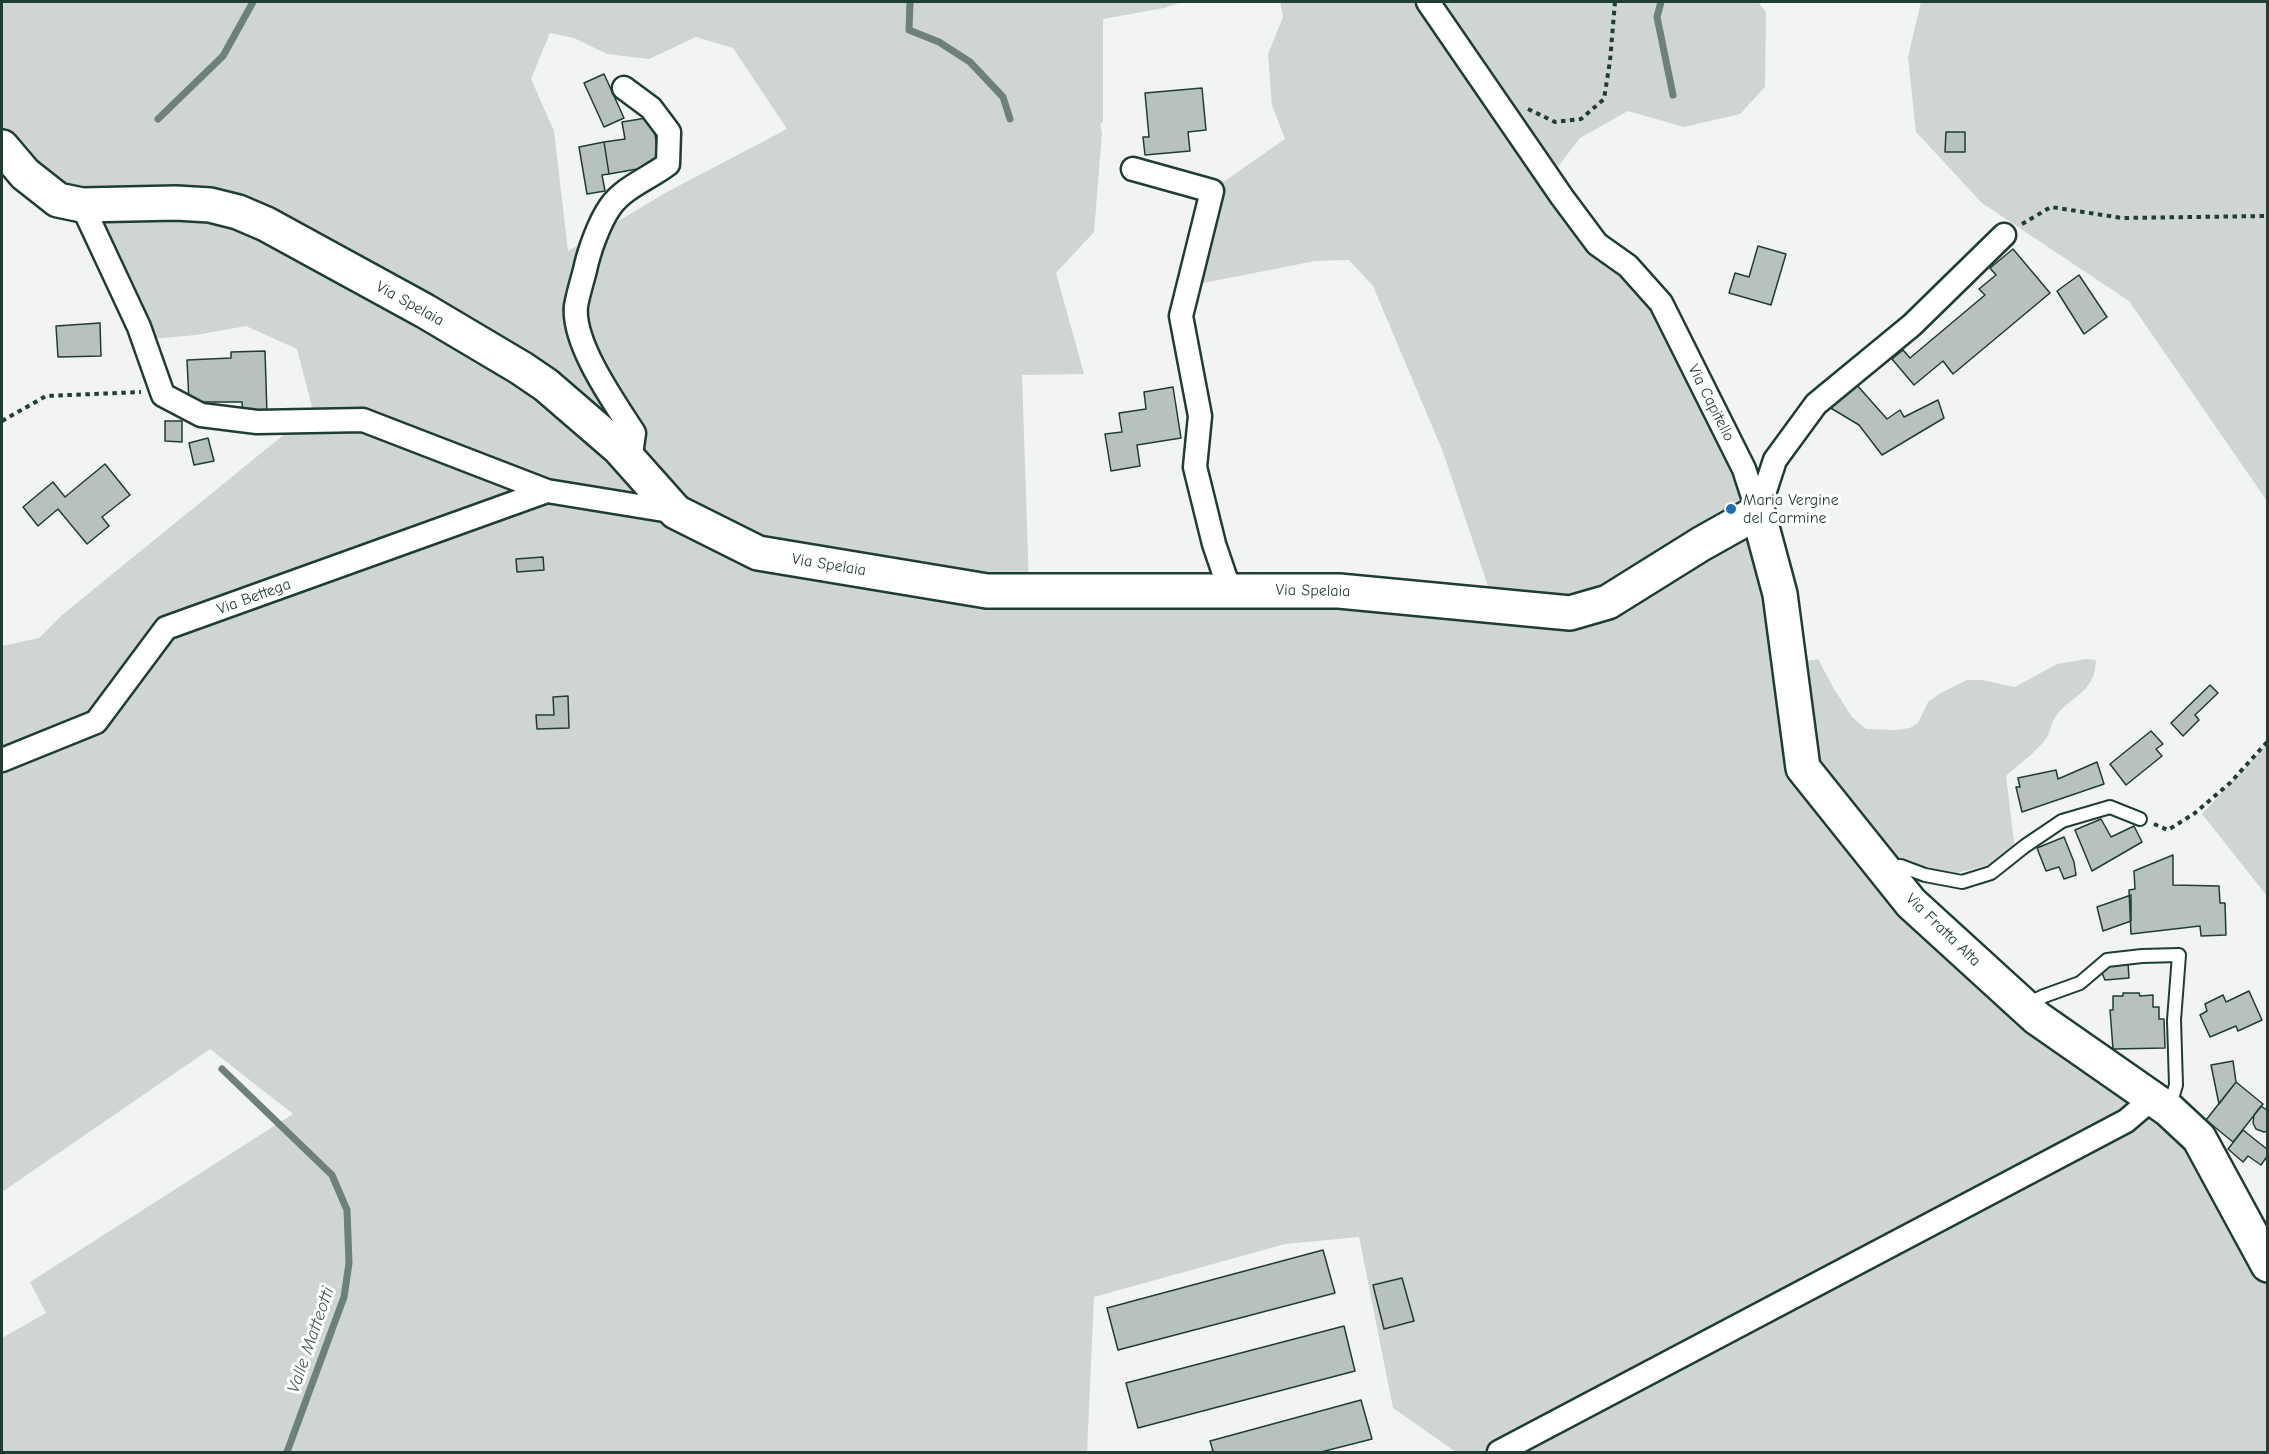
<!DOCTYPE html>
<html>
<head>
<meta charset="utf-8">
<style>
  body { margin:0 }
  #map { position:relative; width:2269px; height:1454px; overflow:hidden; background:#f2f3f3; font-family:"Comic Neue",sans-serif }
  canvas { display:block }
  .frame { position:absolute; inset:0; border:3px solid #1f3d34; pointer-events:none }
</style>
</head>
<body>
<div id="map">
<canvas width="2269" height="1454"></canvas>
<div class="frame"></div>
</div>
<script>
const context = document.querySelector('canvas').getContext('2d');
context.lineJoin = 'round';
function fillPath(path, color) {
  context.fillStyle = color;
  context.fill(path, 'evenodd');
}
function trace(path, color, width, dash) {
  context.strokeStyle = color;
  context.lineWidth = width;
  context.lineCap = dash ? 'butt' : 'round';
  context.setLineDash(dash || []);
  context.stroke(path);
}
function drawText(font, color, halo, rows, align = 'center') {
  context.font = font + ' "Comic Neue",sans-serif';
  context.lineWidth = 6;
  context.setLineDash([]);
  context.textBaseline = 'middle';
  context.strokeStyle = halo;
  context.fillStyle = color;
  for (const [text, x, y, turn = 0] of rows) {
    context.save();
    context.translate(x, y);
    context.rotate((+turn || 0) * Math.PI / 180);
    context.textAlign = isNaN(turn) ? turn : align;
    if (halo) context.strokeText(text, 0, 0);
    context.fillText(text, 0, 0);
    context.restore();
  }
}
fillPath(new Path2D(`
  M 2,2 L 1182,2 L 1164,8 L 1103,19 L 1103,122 L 1100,124 L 1102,133 L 1094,232 L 1056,273 L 1084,374 L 1022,375 L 1029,585 L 1495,607 L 1443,452 L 1373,286 L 1349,260 L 1315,261 L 1188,286 L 1219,185 L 1285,139 L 1272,105 L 1268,54 L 1283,17 L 1280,2 L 1758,2 L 1766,12 L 1765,87 L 1740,114 L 1684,127 L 1628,111 L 1580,138 L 1553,173 L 1657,300 L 1759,516 L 1789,664 L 1818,659 L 1834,689 L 1852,717 L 1866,729 L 1895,730 L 1910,728 L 1918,723 L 1928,702 L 1939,694 L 1967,680 L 1982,680 L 2015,687 L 2057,664 L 2086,659 L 2096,660 C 2095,695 2069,695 2054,719 C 2051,725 2050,731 2047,737 C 2039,750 2018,765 2006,776 L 2015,850 L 1996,863 L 1910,885 L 2197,1140 L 2267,1255 L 2267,1452 L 1456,1452 L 1393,1408 L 1359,1237 L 1285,1244 L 1094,1297 L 1087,1452 L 2,1452 L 2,1338 L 46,1313 L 30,1282 L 293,1114 L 210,1049 L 2,1192 L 2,646 L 39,638 L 62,615 L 313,411 L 297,349 L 246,326 L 196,335 L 151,339 L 90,205 L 2,149 ZM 550,33 L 574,38 L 607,54 L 649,59 L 696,37 L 733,48 L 787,129 L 667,192 L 568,251 L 554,131 L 531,79 Z
  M 1921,2 L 2267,2 L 2267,501 L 2129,301 L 1982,203 L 1916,132 L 1908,57 Z
  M 2267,744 L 2267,896 L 2202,814 Z`), '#ced5d3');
trace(new Path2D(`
  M 910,2 L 909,30 L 939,42 L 970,62 L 1003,97 L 1010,119
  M 1661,2 L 1657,17 L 1673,95
  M 158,119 L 223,56 L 253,2
  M 222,1069 L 332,1175 L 347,1210 L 349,1263 L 344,1297 L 287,1452`), '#6d807b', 7);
const building = new Path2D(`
  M 604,74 L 624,118 L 604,127 L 584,83 Z
  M 1202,88 L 1206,130 L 1188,132 L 1190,151 L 1145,155 L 1143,137 L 1149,137 L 1145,93 Z
  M 652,117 L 660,165 L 609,174 L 604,142 L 625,139 L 622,122 Z
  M 1946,132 L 1965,132 L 1965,152 L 1945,152 Z
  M 604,142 L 609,174 L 602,175 L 605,191 L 587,194 L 579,147 Z
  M 1758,246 L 1786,254 L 1771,305 L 1729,293 L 1735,273 L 1749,277 Z
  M 2013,249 L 2050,293 L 1953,374 L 1943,361 L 1914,385 L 1892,359 L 1903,350 L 1910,358 L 1985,295 L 1979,289 L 1996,275 L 1990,268 Z
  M 2079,275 L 2107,317 L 2084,334 L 2057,291 Z
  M 100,323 L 101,356 L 58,357 L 56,326 Z
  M 265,351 L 267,414 L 243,415 L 242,402 L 189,402 L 187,360 L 231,358 L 231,352 Z
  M 1856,384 L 1887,419 L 1900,410 L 1904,417 L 1938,400 L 1944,418 L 1882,455 L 1859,425 L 1829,407 Z
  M 1173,387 L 1181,438 L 1137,445 L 1140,466 L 1111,471 L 1105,434 L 1122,432 L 1119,413 L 1146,409 L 1144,392 Z
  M 165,421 L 182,421 L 182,442 L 165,441 Z
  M 208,438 L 214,461 L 194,465 L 189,443 Z
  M 105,464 L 130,495 L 102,517 L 109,526 L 87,544 L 58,509 L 38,526 L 23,507 L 53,482 L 65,497 Z
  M 543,557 L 544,570 L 517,572 L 516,559 Z
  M 2210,685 L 2218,693 L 2195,715 L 2199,720 L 2183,736 L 2171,723 Z
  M 568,696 L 569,728 L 537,729 L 536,715 L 554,715 L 553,697 Z
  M 2151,731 L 2163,744 L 2156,749 L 2162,756 L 2126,785 L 2110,764 Z
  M 2097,762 L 2104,784 L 2022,812 L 2016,787 L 2020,787 L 2018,778 L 2056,770 L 2058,779 Z
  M 2101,819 L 2111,837 L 2134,826 L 2142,842 L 2092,871 L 2075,830 Z
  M 2064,837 L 2074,862 L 2076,875 L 2064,879 L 2059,867 L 2046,871 L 2037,848 Z
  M 2173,855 L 2173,885 L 2219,886 L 2220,903 L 2225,903 L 2226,935 L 2201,936 L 2200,926 L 2131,934 L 2129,890 L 2135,889 L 2134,871 Z
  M 2131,895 L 2131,921 L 2103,931 L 2097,907 Z
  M 2128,963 L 2129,978 L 2105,980 L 2102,973 L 2110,964 Z
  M 2249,991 L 2262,1020 L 2238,1031 L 2236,1026 L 2210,1037 L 2200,1015 L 2207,1011 L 2205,1004 L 2223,995 L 2226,1002 Z
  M 2123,993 L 2139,993 L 2140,996 L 2153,995 L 2153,1007 L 2159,1007 L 2159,1019 L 2164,1019 L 2165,1048 L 2113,1049 L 2110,1010 L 2113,1010 L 2113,996 L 2123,996 Z
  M 2233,1061 L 2236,1082 L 2219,1104 L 2211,1065 Z
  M 2236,1082 L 2263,1104 L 2233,1142 L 2206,1120 Z
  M 2261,1106 L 2268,1111 L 2268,1131 L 2264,1132 L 2256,1129 L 2253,1123 L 2254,1115 Z
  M 2243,1130 L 2268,1150 L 2268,1155 L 2261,1165 L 2248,1156 L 2243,1162 L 2228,1149 Z
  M 1323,1250 L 1335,1293 L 1118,1350 L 1107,1308 Z
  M 1402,1278 L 1414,1321 L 1384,1329 L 1373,1285 Z
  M 1344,1326 L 1355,1371 L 1138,1428 L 1126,1383 Z
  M 1361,1400 L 1372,1439 L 1321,1452 L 1210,1452 L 1213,1451 L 1210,1441 Z`);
fillPath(building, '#b7c1bd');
trace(building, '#1f3d34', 1.5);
const lane = new Path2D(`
  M 1890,868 L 1901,866 L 1925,875 L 1962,882 L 1991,873 L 2025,846 L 2062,821 L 2110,807 L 2140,819
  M 2025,1005 L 2044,996 L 2080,983 L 2107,960 L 2142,956 L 2179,955 L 2174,1020 L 2176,1085 L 2169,1109`);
const street = new Path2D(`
  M 1428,2 L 1562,197 L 1597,244 L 1628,266 L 1661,303 L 1744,469 L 1758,512
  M 624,88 L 651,108 L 669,132 L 668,164 C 650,178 624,187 610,207 C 599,223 589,251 585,270 C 582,282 578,294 576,306 C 572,343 614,402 634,433 L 630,461
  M 1133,169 L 1212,191 L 1181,316 L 1200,416 L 1195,467 L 1214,544 L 1230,591
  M 82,205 L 139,327 L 163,395 L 201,415 L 257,422 L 363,420 L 547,491
  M 1758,512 L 1775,460 L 1816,404 L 1912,325 L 2004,235
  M 2,760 L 96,722 L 166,628 L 547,491 L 676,512
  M 1499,1452 L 2126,1121 L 2153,1098`);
const secondary = new Path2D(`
  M 2,147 L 25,174 L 58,200 L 82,205 L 176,203 L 210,205 L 238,212 L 266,224 L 425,311 L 521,368 L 546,385 L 619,448 L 676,512 L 758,553 L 987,591 L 1339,591 L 1570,613 L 1608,602 L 1701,544 L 1758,512 L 1780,594 L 1803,768 L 1911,903 L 2037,1018 L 2169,1110 L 2199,1138 L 2268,1265`);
trace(lane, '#1f3d34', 16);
trace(street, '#1f3d34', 27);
trace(secondary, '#1f3d34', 38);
trace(new Path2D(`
  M 1528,109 L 1555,122 L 1581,119 L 1604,99 L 1610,61 L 1615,2
  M 2022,224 L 2051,207 L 2122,218 L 2268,216
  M 2,421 L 46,396 L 141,392
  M 2154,824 L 2168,830 L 2195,813 L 2230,783 L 2268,741`), '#1f3d34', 4, [4.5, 4.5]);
trace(lane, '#fff', 12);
trace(street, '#fff', 22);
trace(secondary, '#fff', 33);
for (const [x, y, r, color] of [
  [1731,509,6,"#1f6fb2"]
]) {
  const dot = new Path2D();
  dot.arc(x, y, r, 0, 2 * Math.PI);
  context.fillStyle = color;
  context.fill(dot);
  trace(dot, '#fff', 2);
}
drawText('16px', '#1f3d34', '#fff', [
  ["Via Spelaia",410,304,29],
  ["Via Capitello",1711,403,63],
  ["Via Spelaia",829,565,9],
  ["Via Spelaia",1313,591,1],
  ["Via Bettega",254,597,-20],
  ["Via Fratta Alta",1943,930,44]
]);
drawText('16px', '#1f3d34', '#fff', [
  ["Maria Vergine",1743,500],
  ["del Carmine",1743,518]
], 'left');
drawText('italic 18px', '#465f57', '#fff', [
  ["Valle Matteotti",311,1340,-71]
]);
</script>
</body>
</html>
